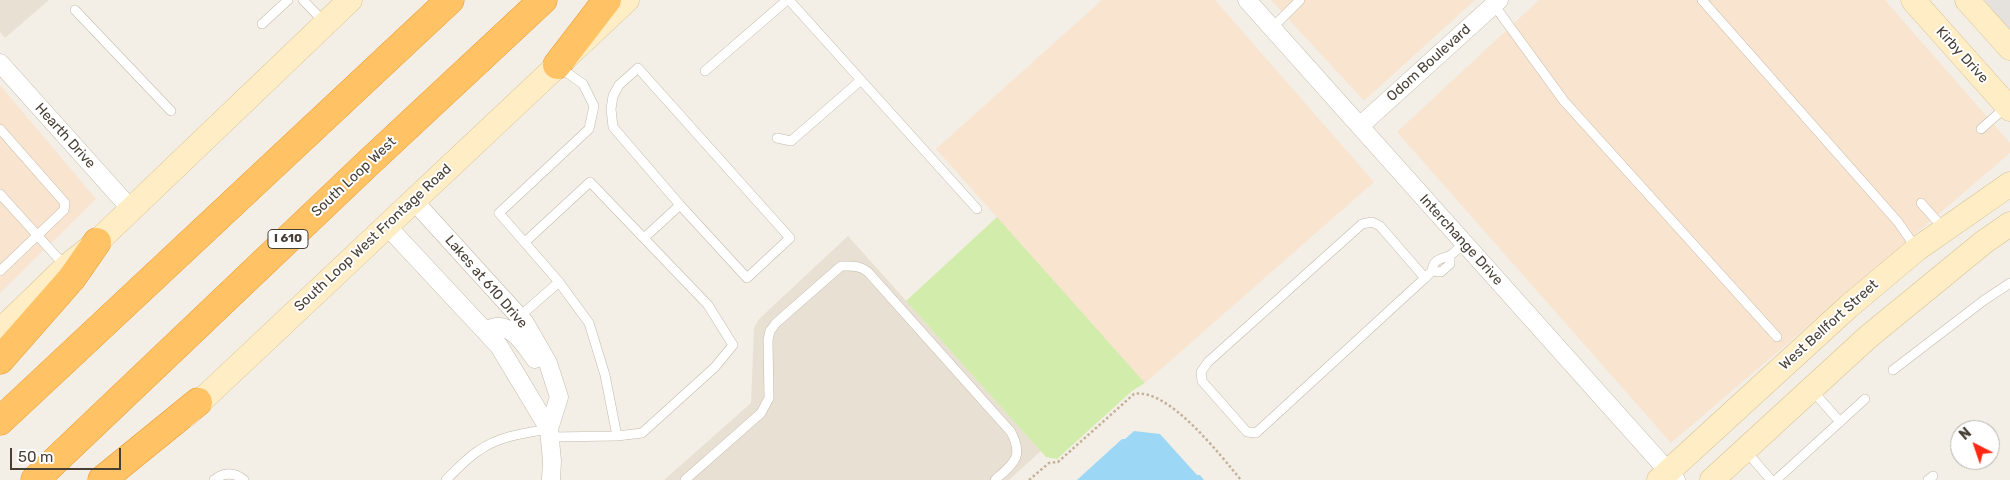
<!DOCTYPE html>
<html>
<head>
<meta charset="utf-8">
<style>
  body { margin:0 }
  #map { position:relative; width:2010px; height:480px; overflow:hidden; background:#f4efe6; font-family:Rubik,sans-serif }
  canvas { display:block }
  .north { position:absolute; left:1950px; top:420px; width:50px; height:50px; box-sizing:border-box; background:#fff; border:1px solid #b5b2ae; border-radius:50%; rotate:319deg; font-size:14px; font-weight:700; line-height:20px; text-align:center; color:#473f34 }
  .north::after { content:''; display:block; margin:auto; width:18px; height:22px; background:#ff2812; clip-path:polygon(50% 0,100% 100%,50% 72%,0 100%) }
  .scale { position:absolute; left:10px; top:448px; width:111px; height:22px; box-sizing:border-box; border:2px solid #473f34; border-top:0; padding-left:6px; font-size:15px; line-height:18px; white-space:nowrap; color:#473f34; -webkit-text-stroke:4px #fff; paint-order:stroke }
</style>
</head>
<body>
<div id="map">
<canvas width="2010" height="480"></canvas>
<div class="north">N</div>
<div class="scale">50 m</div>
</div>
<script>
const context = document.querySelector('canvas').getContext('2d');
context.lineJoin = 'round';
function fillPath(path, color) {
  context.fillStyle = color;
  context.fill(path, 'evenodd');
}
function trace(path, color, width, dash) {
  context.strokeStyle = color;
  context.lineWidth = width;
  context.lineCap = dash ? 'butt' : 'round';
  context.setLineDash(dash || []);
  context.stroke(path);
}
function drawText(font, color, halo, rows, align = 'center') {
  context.font = font + ' Rubik,sans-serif';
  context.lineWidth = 4;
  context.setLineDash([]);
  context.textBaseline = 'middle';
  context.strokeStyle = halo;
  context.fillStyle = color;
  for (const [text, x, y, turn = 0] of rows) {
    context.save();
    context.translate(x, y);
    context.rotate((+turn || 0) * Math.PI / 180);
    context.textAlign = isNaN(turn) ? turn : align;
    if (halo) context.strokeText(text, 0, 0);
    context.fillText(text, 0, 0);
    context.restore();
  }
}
fillPath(new Path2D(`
  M 0,0 L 49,0 L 5,38 L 0,32 Z
  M 848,236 L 1041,451 L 1009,480 L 664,480 L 751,403 L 754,328 L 759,319 Z`), '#e8e1d3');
fillPath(new Path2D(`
  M 1102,0 L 1215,0 L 1374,182 L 1145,383 L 936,149 Z
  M 1271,0 L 1475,0 L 1364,101 Z
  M 1539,0 L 1885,0 L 2010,143 L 2010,153 L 1671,443 L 1397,132 Z
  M 0,85 L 96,199 L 0,293 Z`), '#f8e4cf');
fillPath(new Path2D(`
  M 997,217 L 1145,383 L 1132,391 L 1057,459 L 1046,457 L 906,301 Z`), '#d2ecab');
fillPath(new Path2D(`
  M 1984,0 L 2010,0 L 2010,30 Z`), '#e5e2de');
fillPath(new Path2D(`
  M 1134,431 L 1160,434 L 1197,475 L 1200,475 L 1204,480 L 1077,480 L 1122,439 L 1125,439 Z`), '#9dd7f6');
const service = new Path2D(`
  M 303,0 L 325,23
  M 789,0 L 977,209
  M 1702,0 L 1898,222 L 1916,248
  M 1494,5 L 1564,101 L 1777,337
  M 75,10 L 171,111
  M 262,24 L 288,0
  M 1272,28 L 1300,0
  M 705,71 L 787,0
  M 0,129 L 65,203 L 64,210 L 0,271
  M 1981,129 L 2007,106
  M 777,138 L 791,141 L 861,80
  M 0,194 L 66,267
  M 1921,203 L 1944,229
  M 644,238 L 680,205 L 613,127 L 611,109 L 613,96 L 619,85 L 638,68 L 790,238 L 747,278 L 680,205
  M 525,242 L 590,182 L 708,305 L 733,345 L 715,367 L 642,433 L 617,436
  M 1450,256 L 1450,264 L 1441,272 L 1432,271 C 1434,256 1444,260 1452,254 C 1456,251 1460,247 1464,243
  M 1425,278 L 1380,226 L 1372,222 L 1362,224 L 1208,362 L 1201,372 L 1202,381 L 1247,432 L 1256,433 L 1425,278 L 1432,271
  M 519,317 L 559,282 L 499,213 L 589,129 L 594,106 L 583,84 L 559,67
  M 1893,370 L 1983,301 L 2010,283
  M 1812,390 L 1840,422
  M 550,437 L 617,436 L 605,375 L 589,323 L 559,282
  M 1745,450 L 1771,480
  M 214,480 C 224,472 234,472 244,480
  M 446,480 C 456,470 466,459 478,451 C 499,436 525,433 549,429
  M 685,480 L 761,413 L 769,398 L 768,340 L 770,331 L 776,323 L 841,266 C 852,266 859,265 868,272 L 1011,432 C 1024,457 1014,463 995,480
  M 1776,480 L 1865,399
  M 1928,480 L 1933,476`);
const minor = new Path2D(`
  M 1247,0 L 1676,480
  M 0,63 L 130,208
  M 1360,126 L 1499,0
  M 414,201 L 525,323 L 548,363 L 559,397 L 549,429 L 552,461 L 551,480
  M 387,226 L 499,346 L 549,429
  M 485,331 C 489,330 493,327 496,327 C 513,325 526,347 535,359`);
const secondary = new Path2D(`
  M 1913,0 L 2010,109
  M 1967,0 L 2010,48
  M 0,331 L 66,267 L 97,242 L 350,0
  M 186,415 L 627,0
  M 1659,480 L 1848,307 L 1917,249 L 2010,184
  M 1712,480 L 1868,337 L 1984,242 L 2010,224`);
const motorway = new Path2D(`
  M 557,65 L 607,0
  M 0,360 L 72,278 L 97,242
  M 0,421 L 450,0
  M 35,480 L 366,165 L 543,0
  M 102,480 L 198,402`);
trace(service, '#c3b9aa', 10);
trace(minor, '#c3b9aa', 19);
trace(secondary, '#d7c192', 25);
trace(motorway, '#e9982b', 29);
trace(new Path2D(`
  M 1029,480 L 1049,463 L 1058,462 L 1134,394 C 1168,387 1221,456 1241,480`), '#c3b198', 2.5, [2.5, 2.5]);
trace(service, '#fff', 9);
trace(minor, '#fff', 18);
trace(secondary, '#ffeec5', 24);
trace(motorway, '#ffc366', 28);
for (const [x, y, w] of [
  [288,239,40]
]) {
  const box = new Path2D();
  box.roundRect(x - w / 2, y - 9.5, w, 19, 4);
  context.fillStyle = '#fff';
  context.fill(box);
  trace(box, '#473f34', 1);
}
drawText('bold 12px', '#473f34', null, [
  ["I 610",288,239]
]);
drawText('14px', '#473f34', '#fff', [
  ["Kirby Drive",1962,55,48],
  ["Odom Boulevard",1429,63,-42],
  ["Hearth Drive",65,136,48],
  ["South Loop West",354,177,-43],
  ["South Loop West Frontage Road",373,238,-43],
  ["Interchange Drive",1461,240,48],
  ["Lakes at 610 Drive",486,282,49],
  ["West Bellfort Street",1829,325,-42]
]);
</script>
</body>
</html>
